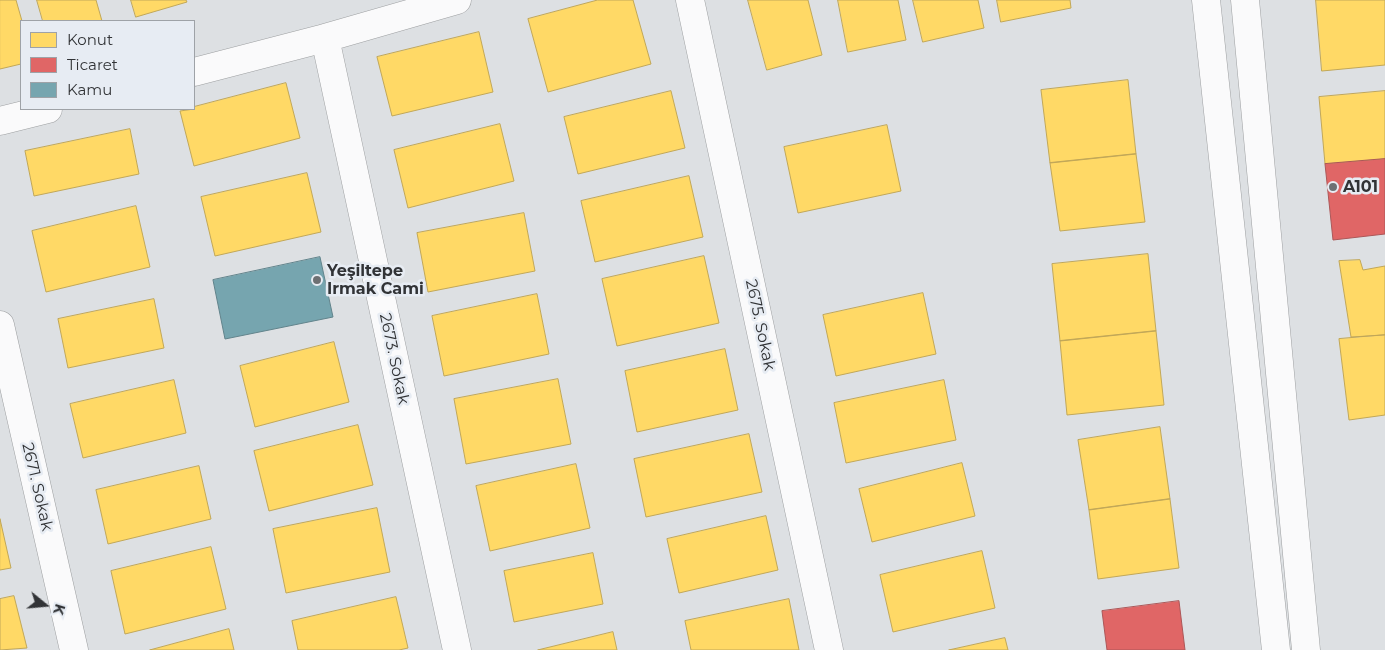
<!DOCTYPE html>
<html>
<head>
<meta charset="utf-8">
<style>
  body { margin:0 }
  #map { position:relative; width:1385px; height:650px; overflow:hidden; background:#dde0e3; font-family:Montserrat,sans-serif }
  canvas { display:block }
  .legend { position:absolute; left:20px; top:20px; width:175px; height:90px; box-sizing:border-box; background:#e7ecf3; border:1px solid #9ea2a7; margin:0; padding:6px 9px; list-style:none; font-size:15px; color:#313336 }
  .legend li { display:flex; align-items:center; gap:10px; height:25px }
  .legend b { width:25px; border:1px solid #9ea2a7 }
  .north { position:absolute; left:20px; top:580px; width:50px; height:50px; -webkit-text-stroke:4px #e7ecf3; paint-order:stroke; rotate:107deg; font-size:14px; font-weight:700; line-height:20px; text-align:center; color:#313336 }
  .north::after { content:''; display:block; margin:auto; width:18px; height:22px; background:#313336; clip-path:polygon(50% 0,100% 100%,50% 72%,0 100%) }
</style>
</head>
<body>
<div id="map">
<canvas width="1385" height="650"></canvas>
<ul class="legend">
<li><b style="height:14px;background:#ffd966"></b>Konut</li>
<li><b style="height:14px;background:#e06666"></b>Ticaret</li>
<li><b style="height:14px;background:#76a5af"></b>Kamu</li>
</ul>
<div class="north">K</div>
</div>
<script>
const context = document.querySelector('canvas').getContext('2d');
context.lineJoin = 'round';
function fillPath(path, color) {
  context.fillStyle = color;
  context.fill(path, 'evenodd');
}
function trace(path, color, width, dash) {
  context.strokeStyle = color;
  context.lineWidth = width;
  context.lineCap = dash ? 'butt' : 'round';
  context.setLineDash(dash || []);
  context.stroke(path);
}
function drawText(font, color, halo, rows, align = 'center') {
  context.font = font + ' Montserrat,sans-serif';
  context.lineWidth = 5;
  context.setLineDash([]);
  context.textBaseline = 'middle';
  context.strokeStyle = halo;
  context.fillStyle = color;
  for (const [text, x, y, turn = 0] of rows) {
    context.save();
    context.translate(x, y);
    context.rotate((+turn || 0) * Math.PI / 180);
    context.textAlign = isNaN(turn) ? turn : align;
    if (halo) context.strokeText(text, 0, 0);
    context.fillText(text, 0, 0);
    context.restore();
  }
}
const homes = new Path2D(`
  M 0,0 L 16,0 L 22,21 L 21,64 L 0,69 Z
  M 37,0 L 96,0 L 102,21 L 43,21 Z
  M 131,0 L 186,0 L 187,2 L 136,17 Z
  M 598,0 L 633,0 L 651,64 L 548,92 L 528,19 Z
  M 748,0 L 808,0 L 822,55 L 767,70 Z
  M 838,0 L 898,0 L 906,40 L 848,52 Z
  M 913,0 L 978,0 L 984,28 L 923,42 Z
  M 997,0 L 1070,0 L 1071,8 L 1001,22 Z
  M 1316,0 L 1385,0 L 1385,65 L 1322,71 Z
  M 479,32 L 493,92 L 392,116 L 377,57 Z
  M 1128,80 L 1136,154 L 1050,163 L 1041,90 Z
  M 286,83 L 300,138 L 194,166 L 180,111 L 194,109 L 194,107 Z
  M 671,91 L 685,148 L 578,174 L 564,117 Z
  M 1385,91 L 1385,159 L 1325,164 L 1319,97 Z
  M 500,124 L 514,181 L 408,208 L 394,150 Z
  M 887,125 L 901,191 L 798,213 L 784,147 Z
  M 130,129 L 139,174 L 34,196 L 25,151 Z
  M 1136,154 L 1145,222 L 1060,231 L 1050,163 Z
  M 307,173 L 321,232 L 215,256 L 201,197 Z
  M 689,176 L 703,237 L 595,262 L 581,201 Z
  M 136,206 L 150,267 L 46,292 L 32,231 Z
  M 524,213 L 535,271 L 428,292 L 417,233 Z
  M 1148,254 L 1156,331 L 1060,341 L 1052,264 Z
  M 704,256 L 719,323 L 617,346 L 602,279 Z
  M 1360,260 L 1363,270 L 1385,266 L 1385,335 L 1351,337 L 1339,261 Z
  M 923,293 L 936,354 L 836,376 L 823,315 Z
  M 537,294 L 549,354 L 444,376 L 432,316 Z
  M 154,299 L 164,348 L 68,368 L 58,319 Z
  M 1156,331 L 1164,405 L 1067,415 L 1060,341 Z
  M 1385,335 L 1385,415 L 1349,420 L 1339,339 Z
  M 334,342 L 349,402 L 255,427 L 240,366 Z
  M 725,349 L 738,410 L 637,432 L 625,371 Z
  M 558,379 L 571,444 L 466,464 L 454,399 Z
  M 174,380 L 186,433 L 83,458 L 70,404 Z
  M 944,380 L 956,440 L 846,463 L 834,403 Z
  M 358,425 L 373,485 L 269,511 L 254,451 Z
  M 1160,427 L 1170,499 L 1089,510 L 1078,440 Z
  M 749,434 L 762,492 L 646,517 L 634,459 Z
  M 962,463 L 975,516 L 872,542 L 859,489 Z
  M 576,464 L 590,528 L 490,551 L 476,486 Z
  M 199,466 L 211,519 L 108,544 L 96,490 Z
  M 1170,499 L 1179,568 L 1098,579 L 1089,510 Z
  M 377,508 L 390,572 L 286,593 L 273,529 Z
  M 766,516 L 778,570 L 679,593 L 667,539 Z
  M 0,519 L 11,568 L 0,570 Z
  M 211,547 L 226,609 L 125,634 L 111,571 Z
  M 982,551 L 995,608 L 893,632 L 880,575 Z
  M 593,553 L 603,604 L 514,622 L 504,571 Z
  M 14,596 L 27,648 L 0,650 L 0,599 Z
  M 396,597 L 408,648 L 399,650 L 298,650 L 292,621 Z
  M 789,599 L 799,650 L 691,650 L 685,621 Z
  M 229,629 L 234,650 L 150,650 Z
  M 613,632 L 617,650 L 538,650 Z
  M 1005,638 L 1008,650 L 949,650 Z`);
fillPath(homes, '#ffd966');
trace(homes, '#c1a758', 1);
const shops = new Path2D(`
  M 1385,159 L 1385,234 L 1333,240 L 1325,164 Z
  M 1179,601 L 1185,650 L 1107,650 L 1102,611 Z`);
fillPath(shops, '#e06666');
trace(shops, '#ac5758', 1);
const public = new Path2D(`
  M 320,257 L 333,317 L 225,339 L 213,280 Z`);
fillPath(public, '#76a5af');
trace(public, '#61838b', 1);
const minor = new Path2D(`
  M 690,0 L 829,650
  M 1206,0 L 1276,650
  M 1245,0 L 1306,650
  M 325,38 L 457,650
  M 194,72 L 325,38 L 457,0
  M 0,121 L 48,109
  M 0,325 L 74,650`);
trace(minor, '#9d9fa1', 29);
trace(minor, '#fafafb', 28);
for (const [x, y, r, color] of [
  [1333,187,5,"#6d7073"],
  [317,280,5,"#6d7073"]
]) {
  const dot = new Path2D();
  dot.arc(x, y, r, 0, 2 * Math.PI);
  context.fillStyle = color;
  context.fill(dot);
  trace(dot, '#e7ecf3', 2);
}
drawText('bold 16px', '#313336', '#e7ecf3', [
  ["A101",1343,187],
  ["Yeşiltepe",327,271],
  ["Irmak Cami",327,289]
], 'left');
drawText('16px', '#313336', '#e7ecf3', [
  ["2675. Sokak",760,325,78],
  ["2673. Sokak",394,359,78],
  ["2671. Sokak",37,487,77]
]);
</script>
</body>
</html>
